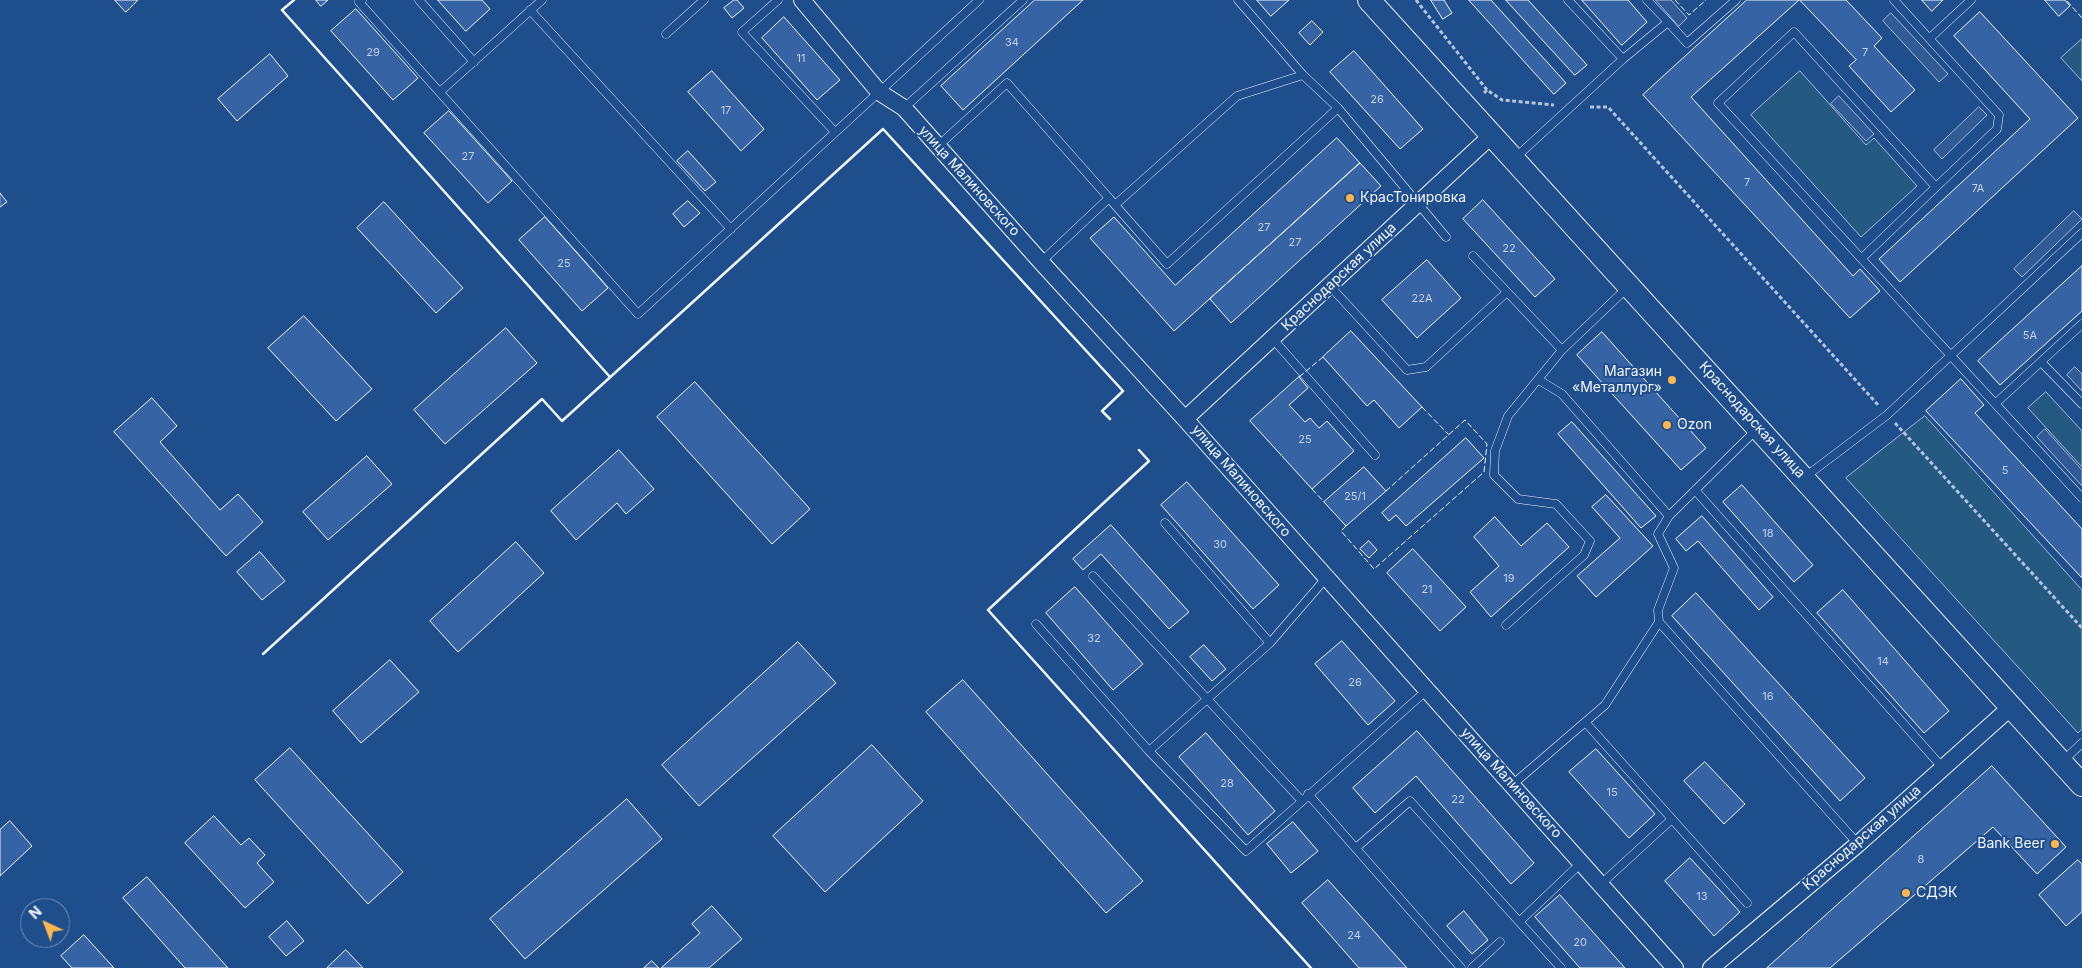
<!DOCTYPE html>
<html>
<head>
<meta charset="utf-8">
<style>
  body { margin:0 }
  #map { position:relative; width:2082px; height:968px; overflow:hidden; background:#1f4e8c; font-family:Inter,sans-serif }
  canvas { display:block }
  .north { position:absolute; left:20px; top:898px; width:50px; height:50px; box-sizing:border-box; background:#1f4e8c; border:1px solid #7391ba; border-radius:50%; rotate:317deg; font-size:14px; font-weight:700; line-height:20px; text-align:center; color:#f2f6ff }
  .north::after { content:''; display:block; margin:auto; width:18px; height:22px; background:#ffb74d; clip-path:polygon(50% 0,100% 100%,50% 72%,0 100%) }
</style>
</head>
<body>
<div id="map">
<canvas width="2082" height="968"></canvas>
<div class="north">N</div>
</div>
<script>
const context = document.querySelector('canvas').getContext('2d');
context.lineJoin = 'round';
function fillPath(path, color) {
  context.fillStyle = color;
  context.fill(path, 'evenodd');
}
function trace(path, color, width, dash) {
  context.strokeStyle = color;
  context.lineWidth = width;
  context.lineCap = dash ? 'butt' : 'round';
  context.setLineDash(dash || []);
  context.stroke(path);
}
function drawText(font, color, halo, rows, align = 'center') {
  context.font = font + ' Inter,sans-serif';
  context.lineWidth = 4;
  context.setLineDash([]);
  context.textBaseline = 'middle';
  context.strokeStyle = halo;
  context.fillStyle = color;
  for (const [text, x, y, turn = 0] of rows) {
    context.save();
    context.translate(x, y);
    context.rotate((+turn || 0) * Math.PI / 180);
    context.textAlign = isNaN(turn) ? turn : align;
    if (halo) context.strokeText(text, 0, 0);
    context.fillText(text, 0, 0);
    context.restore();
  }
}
const green = new Path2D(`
  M 2082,39 L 2082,81 L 2061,58 Z
  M 1800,71 L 1866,145 L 1874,138 L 1917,186 L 1861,237 L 1751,115 Z
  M 2046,392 L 2082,431 L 2082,467 L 2028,408 Z
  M 1925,416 L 2082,590 L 2082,729 L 2078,733 L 1846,478 Z`);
fillPath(green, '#245a82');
trace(green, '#a8bbd7', 1);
const parking = new Path2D(`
  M 1656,0 L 1671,0 L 1687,18 L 1679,26 Z
  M 1891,13 L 1948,74 L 1939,82 L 1883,21 Z
  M 1839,96 L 1874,134 L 1866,141 L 1831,104 Z
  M 1979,107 L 1987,115 L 1942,159 L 1934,150 Z
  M 2074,211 L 2082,219 L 2022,277 L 2014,269 Z
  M 2075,367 L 2082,374 L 2082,391 L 2067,375 Z
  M 2045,429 L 2082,470 L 2082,486 L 2037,437 Z`);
fillPath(parking, '#305b95');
trace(parking, '#a8bbd7', 1);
const building = new Path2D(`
  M 115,0 L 138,0 L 126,12 Z
  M 316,0 L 328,0 L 321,6 Z
  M 438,0 L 482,0 L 490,9 L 466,31 Z
  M 734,0 L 737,0 L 744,8 L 732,18 L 724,8 Z
  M 1035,0 L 1083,0 L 963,110 L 941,86 Z
  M 1257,0 L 1289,0 L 1271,16 Z
  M 1431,0 L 1444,0 L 1452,13 L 1443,19 Z
  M 1469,0 L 1491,0 L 1566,83 L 1554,94 Z
  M 1506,0 L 1528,0 L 1587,65 L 1575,75 Z
  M 1582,0 L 1628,0 L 1647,22 L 1622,45 Z
  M 1747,0 L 1799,0 L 1691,97 L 1853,276 L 1860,269 L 1880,291 L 1850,318 L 1643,95 Z
  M 1800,0 L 1846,0 L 1882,38 L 1874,46 L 1915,90 L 1891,112 L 1849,66 L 1856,60 Z
  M 1922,0 L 1943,0 L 1932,11 Z
  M 2045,0 L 2065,0 L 2070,6 L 2059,16 Z
  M 356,9 L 418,78 L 393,100 L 331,31 Z
  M 1980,12 L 2078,118 L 1900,282 L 1879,259 L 2030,119 L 1954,36 Z
  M 784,17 L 840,80 L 817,100 L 762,38 Z
  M 1312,21 L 1323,32 L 1310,45 L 1299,33 Z
  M 1354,51 L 1423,129 L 1400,149 L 1330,72 Z
  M 270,54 L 288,76 L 237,121 L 218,99 Z
  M 712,71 L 764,129 L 741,151 L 688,92 Z
  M 449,111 L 512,181 L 488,203 L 424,133 Z
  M 1337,138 L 1360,163 L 1174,331 L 1090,238 L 1114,217 L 1175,285 Z
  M 688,151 L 716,182 L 705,191 L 677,161 Z
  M 1360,163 L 1381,186 L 1231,323 L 1210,299 Z
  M 0,193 L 7,202 L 0,207 Z
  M 1483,200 L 1555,279 L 1535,297 L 1463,219 Z
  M 688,201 L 700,213 L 684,227 L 673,214 Z
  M 384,202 L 463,288 L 436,313 L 357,228 Z
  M 545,217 L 608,288 L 582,311 L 519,240 Z
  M 1427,260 L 1461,298 L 1417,338 L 1382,300 Z
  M 2082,266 L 2082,311 L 2000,385 L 1978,361 Z
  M 304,316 L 372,389 L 336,421 L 268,348 Z
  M 506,328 L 537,363 L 445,444 L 414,410 Z
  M 1351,331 L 1422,407 L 1399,428 L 1374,400 L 1367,406 L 1323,357 Z
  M 1602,332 L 1706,448 L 1681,470 L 1577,355 Z
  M 1299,377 L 1308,388 L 1289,405 L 1305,422 L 1310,418 L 1319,428 L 1327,421 L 1354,451 L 1312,489 L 1250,421 Z
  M 1961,379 L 1984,405 L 1975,413 L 2082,529 L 2082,578 L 1926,411 Z
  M 695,382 L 810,509 L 772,544 L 657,417 Z
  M 152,398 L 177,426 L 160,442 L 220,510 L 238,494 L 263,522 L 226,556 L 114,432 Z
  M 1572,422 L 1656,516 L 1641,528 L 1558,434 Z
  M 1466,438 L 1484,458 L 1406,526 L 1396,515 L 1389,521 L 1382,513 Z
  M 619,450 L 654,489 L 626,514 L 617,503 L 576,540 L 551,511 Z
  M 367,456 L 392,484 L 328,540 L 303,512 Z
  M 1364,467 L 1386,491 L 1346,526 L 1324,502 Z
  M 1187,482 L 1279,585 L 1253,609 L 1161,505 Z
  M 1742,485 L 1813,565 L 1794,582 L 1723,502 Z
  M 1606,495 L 1653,546 L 1596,597 L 1577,576 L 1620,538 L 1592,507 Z
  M 1702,516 L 1773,597 L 1759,610 L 1698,541 L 1686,551 L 1676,539 Z
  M 1495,517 L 1521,546 L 1547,523 L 1569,547 L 1491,617 L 1470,592 L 1499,566 L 1474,537 Z
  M 1111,525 L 1189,612 L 1169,629 L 1101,554 L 1083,570 L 1073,559 Z
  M 1369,541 L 1377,550 L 1369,558 L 1360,549 Z
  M 516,542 L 544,573 L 458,652 L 430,621 Z
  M 1413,549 L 1466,607 L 1440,631 L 1387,573 Z
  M 260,552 L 285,581 L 262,600 L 237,572 Z
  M 1075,587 L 1143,664 L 1113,690 L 1046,613 Z
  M 1843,590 L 1949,711 L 1924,733 L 1817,613 Z
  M 1696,593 L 1865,778 L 1840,801 L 1672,616 Z
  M 1342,641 L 1395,701 L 1368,725 L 1315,664 Z
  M 798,642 L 836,683 L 699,806 L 662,765 Z
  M 1204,645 L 1226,669 L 1212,681 L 1190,657 Z
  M 390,660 L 419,692 L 361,743 L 333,711 Z
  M 963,680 L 1143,881 L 1106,913 L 926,712 Z
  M 1417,731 L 1534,863 L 1511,884 L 1416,776 L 1375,813 L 1353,788 Z
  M 1206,733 L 1275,811 L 1248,835 L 1179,757 Z
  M 872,745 L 923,801 L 825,892 L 773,836 Z
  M 290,748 L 403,872 L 368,904 L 255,780 Z
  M 1596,749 L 1655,814 L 1629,838 L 1569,772 Z
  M 1705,762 L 1745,804 L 1724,824 L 1684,781 Z
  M 1992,766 L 2066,847 L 2037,874 L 1993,827 L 1830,968 L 1767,968 Z
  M 627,799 L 662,839 L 525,959 L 490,919 Z
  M 214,816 L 241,845 L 249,838 L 265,855 L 257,863 L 274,882 L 245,908 L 185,843 Z
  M 10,821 L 32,846 L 0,876 L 0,830 Z
  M 1293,822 L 1318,851 L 1291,873 L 1267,844 Z
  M 1690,858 L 1740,912 L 1714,936 L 1665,881 Z
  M 2078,860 L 2082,864 L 2082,912 L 2066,926 L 2039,895 Z
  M 147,877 L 228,968 L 185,968 L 123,898 Z
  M 1328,880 L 1407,968 L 1359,968 L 1302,903 Z
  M 1560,895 L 1625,968 L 1580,968 L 1535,917 Z
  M 712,906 L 742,939 L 709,968 L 661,968 L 700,933 L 692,924 Z
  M 1464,911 L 1488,940 L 1472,954 L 1447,926 Z
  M 287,921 L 304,941 L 286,956 L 269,937 Z
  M 84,935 L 114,968 L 72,968 L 61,956 Z
  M 346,950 L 363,968 L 327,968 Z
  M 652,961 L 659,968 L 644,968 Z`);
fillPath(building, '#3563a3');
trace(building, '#f2f6ff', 1);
const lane = new Path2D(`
  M 362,0 L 359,2 L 638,314 L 979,0
  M 419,0 L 474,62
  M 778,0 L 742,32 L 835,132
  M 1238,0 L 1303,75
  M 1568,0 L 1623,59
  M 1647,0 L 1671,25
  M 1894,0 L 1999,115 L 1997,129 L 1936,187
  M 530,10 L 731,229
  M 666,34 L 704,0
  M 1930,38 L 1971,0
  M 441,91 L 542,0
  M 904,108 L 1023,0
  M 1338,108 L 1446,237
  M 938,146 L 1007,83 L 1109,198
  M 1515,158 L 1623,59 L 1668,22 L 1687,43 L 1736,0
  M 1473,256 L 1562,350
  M 1862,258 L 1936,187 L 1794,32 L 1718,103 L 2082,498
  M 1041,262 L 1109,198 L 1115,205 L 1167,264 L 1338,108 L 1303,75 L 1237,96 L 1115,205
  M 1329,285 L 1407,370 L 1426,367 L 1507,292
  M 1272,338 L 1375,455
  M 2041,362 L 2082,404
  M 1539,380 L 1562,394 L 1669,516
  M 1996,403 L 2082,324
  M 1757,429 L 1669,516 L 1658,534 L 1674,568 L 1658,610 L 1659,622 L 1858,844
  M 1805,477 L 1887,415 L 2082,233
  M 1695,490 L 1942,767
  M 1165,523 L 1270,643
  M 1093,576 L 1301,800
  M 1036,624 L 1149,751 L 1270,643 L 1326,578
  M 1506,625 L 1584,555 L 1590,541 L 1556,504 L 1518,499 L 1494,475 L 1495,451 L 1508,416 L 1562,350 L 1628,287
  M 1586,723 L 1672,819 L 1601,884
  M 1149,751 L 1246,851 L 1427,690
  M 2063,761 L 2082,743
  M 1512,785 L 1605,705 L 1659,622
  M 1308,794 L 1461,968
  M 1672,819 L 1747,903
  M 1357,847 L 1410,801 L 1561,968
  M 1520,921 L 1581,863
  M 1472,968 L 1500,942`);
const street = new Path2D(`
  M 802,0 L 879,92 L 904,108 L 1041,262 L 1185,419 L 1675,968
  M 1185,419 L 1492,135
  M 1711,968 L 1858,844 L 2011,707`);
const secondary = new Path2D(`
  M 1369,0 L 2082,785`);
trace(lane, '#f2f6ff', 9);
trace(street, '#f2f6ff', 18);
trace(secondary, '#f2f6ff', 24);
trace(new Path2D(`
  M 1416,0 L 1487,90
  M 1484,93 L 1487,90 L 1502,100 L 1554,105
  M 1590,107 L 1608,107 L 1879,406
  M 1895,423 L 2082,628`), '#b3c4dc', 3, [4, 2.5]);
trace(lane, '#1f4e8c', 8);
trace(street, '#1f4e8c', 16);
trace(secondary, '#1f4e8c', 22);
trace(new Path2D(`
  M 1675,0 L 1689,15 L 1706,0
  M 2067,1 L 2082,18
  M 1299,377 L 1323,357
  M 1422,407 L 1449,435
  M 1312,489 L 1324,502
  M 1346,526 L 1341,531 L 1374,569 L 1484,472 L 1487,444 L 1465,420 L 1386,491`), '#f2f6ff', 1, [6, 2.5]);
trace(new Path2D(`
  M 294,0 L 282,10 L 610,377
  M 1139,450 L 1149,461 L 988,610 L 1311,968
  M 263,654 L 542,399 L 562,421 L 883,129 L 1123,391 L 1102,411 L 1110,419`), '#f2f6ff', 2.5);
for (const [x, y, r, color] of [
  [1350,198,5,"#ffb74d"],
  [1672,380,5,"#ffb74d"],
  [1667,425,5,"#ffb74d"],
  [2055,844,5,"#ffb74d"],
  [1906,893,5,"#ffb74d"]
]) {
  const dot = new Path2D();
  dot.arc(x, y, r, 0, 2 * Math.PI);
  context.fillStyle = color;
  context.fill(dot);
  trace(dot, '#1f4e8c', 2);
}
drawText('11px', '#c3d1e8', null, [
  ["34",1012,43],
  ["29",373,53],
  ["7",1865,53],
  ["11",801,59],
  ["26",1377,100],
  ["17",726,111],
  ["27",468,157],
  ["7",1747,183],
  ["7А",1978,189],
  ["27",1264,228],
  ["27",1295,243],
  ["22",1509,249],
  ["25",564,264],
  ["22А",1422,299],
  ["5А",2030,336],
  ["25",1305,440],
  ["5",2005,471],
  ["25/1",1355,497],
  ["18",1768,534],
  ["30",1220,545],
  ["19",1509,579],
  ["21",1427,590],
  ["32",1094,639],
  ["14",1883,662],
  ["26",1355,683],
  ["16",1768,697],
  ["28",1227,784],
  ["15",1612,793],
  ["22",1458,800],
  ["8",1921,860],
  ["13",1702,897],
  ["24",1354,936],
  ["20",1580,943]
]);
drawText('14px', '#f2f6ff', '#1f4e8c', [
  ["улица Малиновского",969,181,48],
  ["Краснодарская улица",1339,277,-43],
  ["Краснодарская улица",1752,420,48],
  ["улица Малиновского",1241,481,49],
  ["улица Малиновского",1511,783,48],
  ["Краснодарская улица",1862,838,-41]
]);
drawText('14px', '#f2f6ff', '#1f4e8c', [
  ["КрасТонировка",1360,198],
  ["Магазин",1662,372,"right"],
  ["«Металлург»",1662,388,"right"],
  ["Ozon",1677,425],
  ["Bank Beer",2045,844,"right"],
  ["СДЭК",1916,893]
], 'left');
</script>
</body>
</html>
